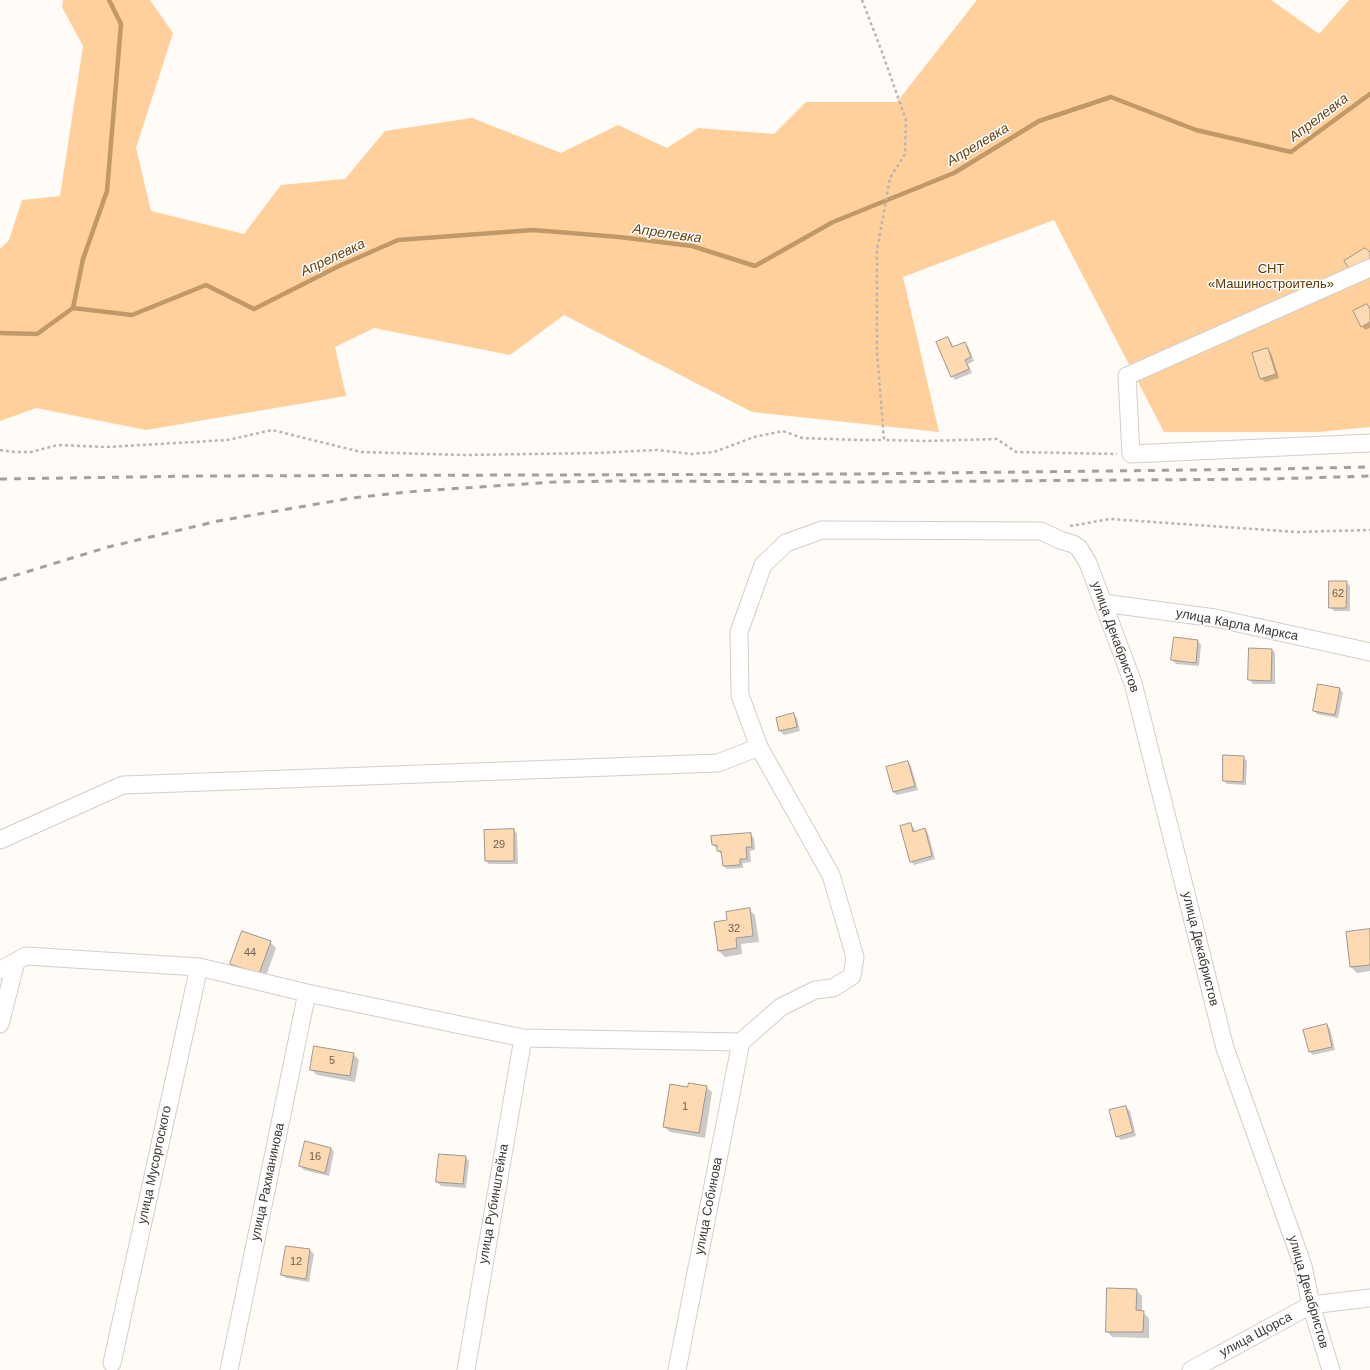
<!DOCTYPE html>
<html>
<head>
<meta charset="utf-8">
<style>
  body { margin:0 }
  canvas { display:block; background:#fffbf7 }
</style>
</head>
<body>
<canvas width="1370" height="1370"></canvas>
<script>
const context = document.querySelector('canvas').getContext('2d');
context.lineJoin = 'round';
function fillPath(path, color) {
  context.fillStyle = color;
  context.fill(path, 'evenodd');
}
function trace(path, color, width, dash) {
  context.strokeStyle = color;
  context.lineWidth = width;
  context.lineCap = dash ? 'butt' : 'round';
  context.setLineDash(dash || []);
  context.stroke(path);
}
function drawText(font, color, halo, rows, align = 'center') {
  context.font = font + ' Arial,sans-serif';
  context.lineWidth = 3;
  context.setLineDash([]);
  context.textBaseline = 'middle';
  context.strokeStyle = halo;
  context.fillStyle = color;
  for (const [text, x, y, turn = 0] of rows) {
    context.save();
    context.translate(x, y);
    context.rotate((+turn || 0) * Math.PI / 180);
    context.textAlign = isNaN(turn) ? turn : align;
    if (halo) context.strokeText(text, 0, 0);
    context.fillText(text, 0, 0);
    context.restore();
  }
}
fillPath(new Path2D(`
  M 63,0 L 150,0 L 173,33 L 136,148 L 151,211 L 244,234 L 281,185 L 345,179 L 385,131 L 472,118 L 561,153 L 618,125 L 667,148 L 698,128 L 774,134 L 806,102 L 897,102 L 977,0 L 1271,0 L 1319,34 L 1349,0 L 1370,0 L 1370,427 L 1318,432 L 1164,432 L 1054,220 L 903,277 L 939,432 L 752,412 L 564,315 L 510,355 L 374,328 L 335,347 L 346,396 L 146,430 L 36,408 L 0,421 L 0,249 L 9,240 L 22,200 L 60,196 L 83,46 L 62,7 Z`), '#ffd09c');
fillPath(new Path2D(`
  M 1367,305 L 1370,308 L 1370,328 L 1365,330 L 1362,326 Z
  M 948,338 L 951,342 L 954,347 L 965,343 L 968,346 L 974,361 L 968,364 L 972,373 L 955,380 L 952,376 Z
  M 1268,350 L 1271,353 L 1279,378 L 1265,382 L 1261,379 Z
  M 1346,582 L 1350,586 L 1350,611 L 1334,611 L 1330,607 Z
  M 1198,641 L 1201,645 L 1199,666 L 1176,664 L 1172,660 Z
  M 1272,650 L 1275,653 L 1275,684 L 1253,684 L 1250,680 Z
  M 1340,689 L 1343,693 L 1338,718 L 1317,714 L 1314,710 Z
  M 793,714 L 797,718 L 800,731 L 784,735 L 780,731 L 777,718 Z
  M 1243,757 L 1247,761 L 1246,785 L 1227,784 L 1224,781 Z
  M 908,762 L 911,766 L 918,790 L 897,795 L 893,792 Z
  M 910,824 L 914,828 L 915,832 L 925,830 L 928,833 L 935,859 L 914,865 L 911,861 Z
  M 514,830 L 517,834 L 518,864 L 489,864 L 486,861 Z
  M 750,834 L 754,838 L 755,850 L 750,851 L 751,862 L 743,863 L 743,868 L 727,869 L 724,866 L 723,855 L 718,851 L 718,848 L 717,848 L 713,845 Z
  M 749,910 L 755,915 L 759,942 L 741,944 L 742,954 L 725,957 L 719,951 L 728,921 Z
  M 1370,930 L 1370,971 L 1357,973 L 1351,967 Z
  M 270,942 L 276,948 L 265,979 L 237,970 L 231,964 Z
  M 1327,1025 L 1330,1029 L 1335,1050 L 1313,1055 L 1310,1052 Z
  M 353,1054 L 359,1060 L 355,1082 L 317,1075 L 311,1069 Z
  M 706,1087 L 712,1092 L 705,1138 L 670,1132 L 664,1127 L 688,1088 Z
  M 1126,1107 L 1130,1111 L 1136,1136 L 1121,1140 L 1117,1136 Z
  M 331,1148 L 334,1152 L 329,1176 L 304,1170 L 300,1166 Z
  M 465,1157 L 469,1161 L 466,1188 L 441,1186 L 437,1182 Z
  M 287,1247 L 310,1250 L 314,1254 L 309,1282 L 286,1278 L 282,1275 Z
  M 1136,1290 L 1142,1296 L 1142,1312 L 1149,1318 L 1149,1338 L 1112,1337 L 1107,1331 Z`), '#0003');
trace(new Path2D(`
  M 73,308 L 83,259 L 107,191 L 121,24 L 109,0
  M 0,333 L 37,334 L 73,308 L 132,315 L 206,285 L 254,309 L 339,266 L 398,240 L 533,230 L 619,237 L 692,246 L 755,266 L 833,222 L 954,173 L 1039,121 L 1111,97 L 1196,130 L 1291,152 L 1370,94`), '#c19868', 4.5);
const building = new Path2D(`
  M 1365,248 L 1370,252 L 1370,259 L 1351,271 L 1344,261 Z
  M 1367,304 L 1370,309 L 1370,322 L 1361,327 L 1353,311 Z
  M 948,337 L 952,347 L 965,342 L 971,357 L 965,360 L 969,369 L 951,377 L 936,342 Z
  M 1268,348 L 1276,374 L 1260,379 L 1252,353 Z
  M 1329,581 L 1347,581 L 1346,608 L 1329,608 Z
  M 1174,637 L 1198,640 L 1196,663 L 1171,660 Z
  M 1249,648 L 1272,649 L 1271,681 L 1248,680 Z
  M 1318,684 L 1340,688 L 1335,715 L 1313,711 Z
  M 794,713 L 797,727 L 779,731 L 776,718 Z
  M 1223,755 L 1244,756 L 1243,782 L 1223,781 Z
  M 908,761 L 915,786 L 893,792 L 886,767 Z
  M 911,823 L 913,832 L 925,828 L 932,856 L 910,862 L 900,826 Z
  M 514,829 L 514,861 L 485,861 L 484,830 Z
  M 751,833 L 752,847 L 746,847 L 747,859 L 740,859 L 740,865 L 723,866 L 721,851 L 717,851 L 717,845 L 712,845 L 711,836 Z
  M 750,908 L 753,936 L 736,938 L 737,948 L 718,951 L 714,922 L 727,920 L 726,912 Z
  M 1370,929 L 1370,965 L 1350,967 L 1346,932 Z
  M 242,931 L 271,941 L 259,974 L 230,964 Z
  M 1327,1024 L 1332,1047 L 1309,1052 L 1303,1030 Z
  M 314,1046 L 354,1053 L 350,1076 L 310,1070 Z
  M 689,1083 L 707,1086 L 699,1133 L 663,1127 L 670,1084 L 687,1087 Z
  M 1126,1106 L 1133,1132 L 1116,1137 L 1109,1110 Z
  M 305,1141 L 331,1148 L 325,1173 L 299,1166 Z
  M 439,1154 L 466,1156 L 463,1184 L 436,1182 Z
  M 286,1246 L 310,1249 L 306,1279 L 281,1275 Z
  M 1107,1288 L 1137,1289 L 1136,1310 L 1144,1311 L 1143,1332 L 1106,1332 Z`);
fillPath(building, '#fedab3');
trace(building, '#9d9790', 1);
const street = new Path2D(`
  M 1370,268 L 1127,376 L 1131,454 L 1370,443
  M 1103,603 L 1215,618 L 1370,652
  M 0,840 L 123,785 L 718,763 L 759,747
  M 0,970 L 26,956 L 199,967 L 307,993 L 523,1038 L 741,1042 L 781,1007 L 815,990 L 833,988 L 852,976 L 855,957 L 831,875 L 759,747 L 740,695 L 739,632 L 763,565 L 786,543 L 822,530 L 1041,531 L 1060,540 L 1073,544 L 1079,548 L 1088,563 L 1133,683 L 1225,1048 L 1303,1266 L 1311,1305 L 1331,1370
  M 0,1024 L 16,962
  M 112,1363 L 199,967
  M 229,1370 L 307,993
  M 466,1370 L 523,1038
  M 677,1370 L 741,1042
  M 1191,1370 L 1311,1305 L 1370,1298`);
trace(street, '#d4cec7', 19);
trace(new Path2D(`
  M 862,0 L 882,52 L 906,120 L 905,154 L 890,178 L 877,250 L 877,352 L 884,440 L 927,441 L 997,439 L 1016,452 L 1117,454
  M 0,450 L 15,452 L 31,452 L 58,445 L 107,447 L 228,440 L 272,430 L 361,452 L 465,455 L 597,453 L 657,450 L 692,454 L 714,452 L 754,437 L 783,431 L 802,438 L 857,440 L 884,440
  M 1070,526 L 1110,519 L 1297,532 L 1370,530`), '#b9b5b2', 2.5, [3, 3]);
trace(street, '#fff', 17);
trace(new Path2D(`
  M 0,479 L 198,476 L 856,474 L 1270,469 L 1370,467
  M 0,580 L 108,547 L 218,521 L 352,498 L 418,491 L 555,482 L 615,481 L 856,482 L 1269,479 L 1370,476`), '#a4a09c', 3, [7, 7]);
drawText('11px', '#6c6054', null, [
  ["62",1338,594],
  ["29",499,845],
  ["32",734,929],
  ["44",250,953],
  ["5",332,1061],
  ["1",685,1107],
  ["16",315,1157],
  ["12",296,1262]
]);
drawText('13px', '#5d3800', '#fff', [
  ["СНТ",1271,269],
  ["«Машиностроитель»",1271,284]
]);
drawText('13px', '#3b3835', '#fff', [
  ["улица Карла Маркса",1237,625,11],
  ["улица Декабристов",1115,637,70],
  ["улица Декабристов",1200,949,76],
  ["улица Мусоргоского",155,1165,-78],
  ["улица Рахманинова",268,1182,-78],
  ["улица Рубинштейна",494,1204,-80],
  ["улица Собинова",709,1206,-79],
  ["улица Декабристов",1308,1292,74],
  ["улица Щорса",1256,1335,-28]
]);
drawText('italic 14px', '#694410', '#fff', [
  ["Апрелевка",1319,118,-37],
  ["Апрелевка",978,145,-31],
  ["Апрелевка",667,234,8],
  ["Апрелевка",333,258,-25]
]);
</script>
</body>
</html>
